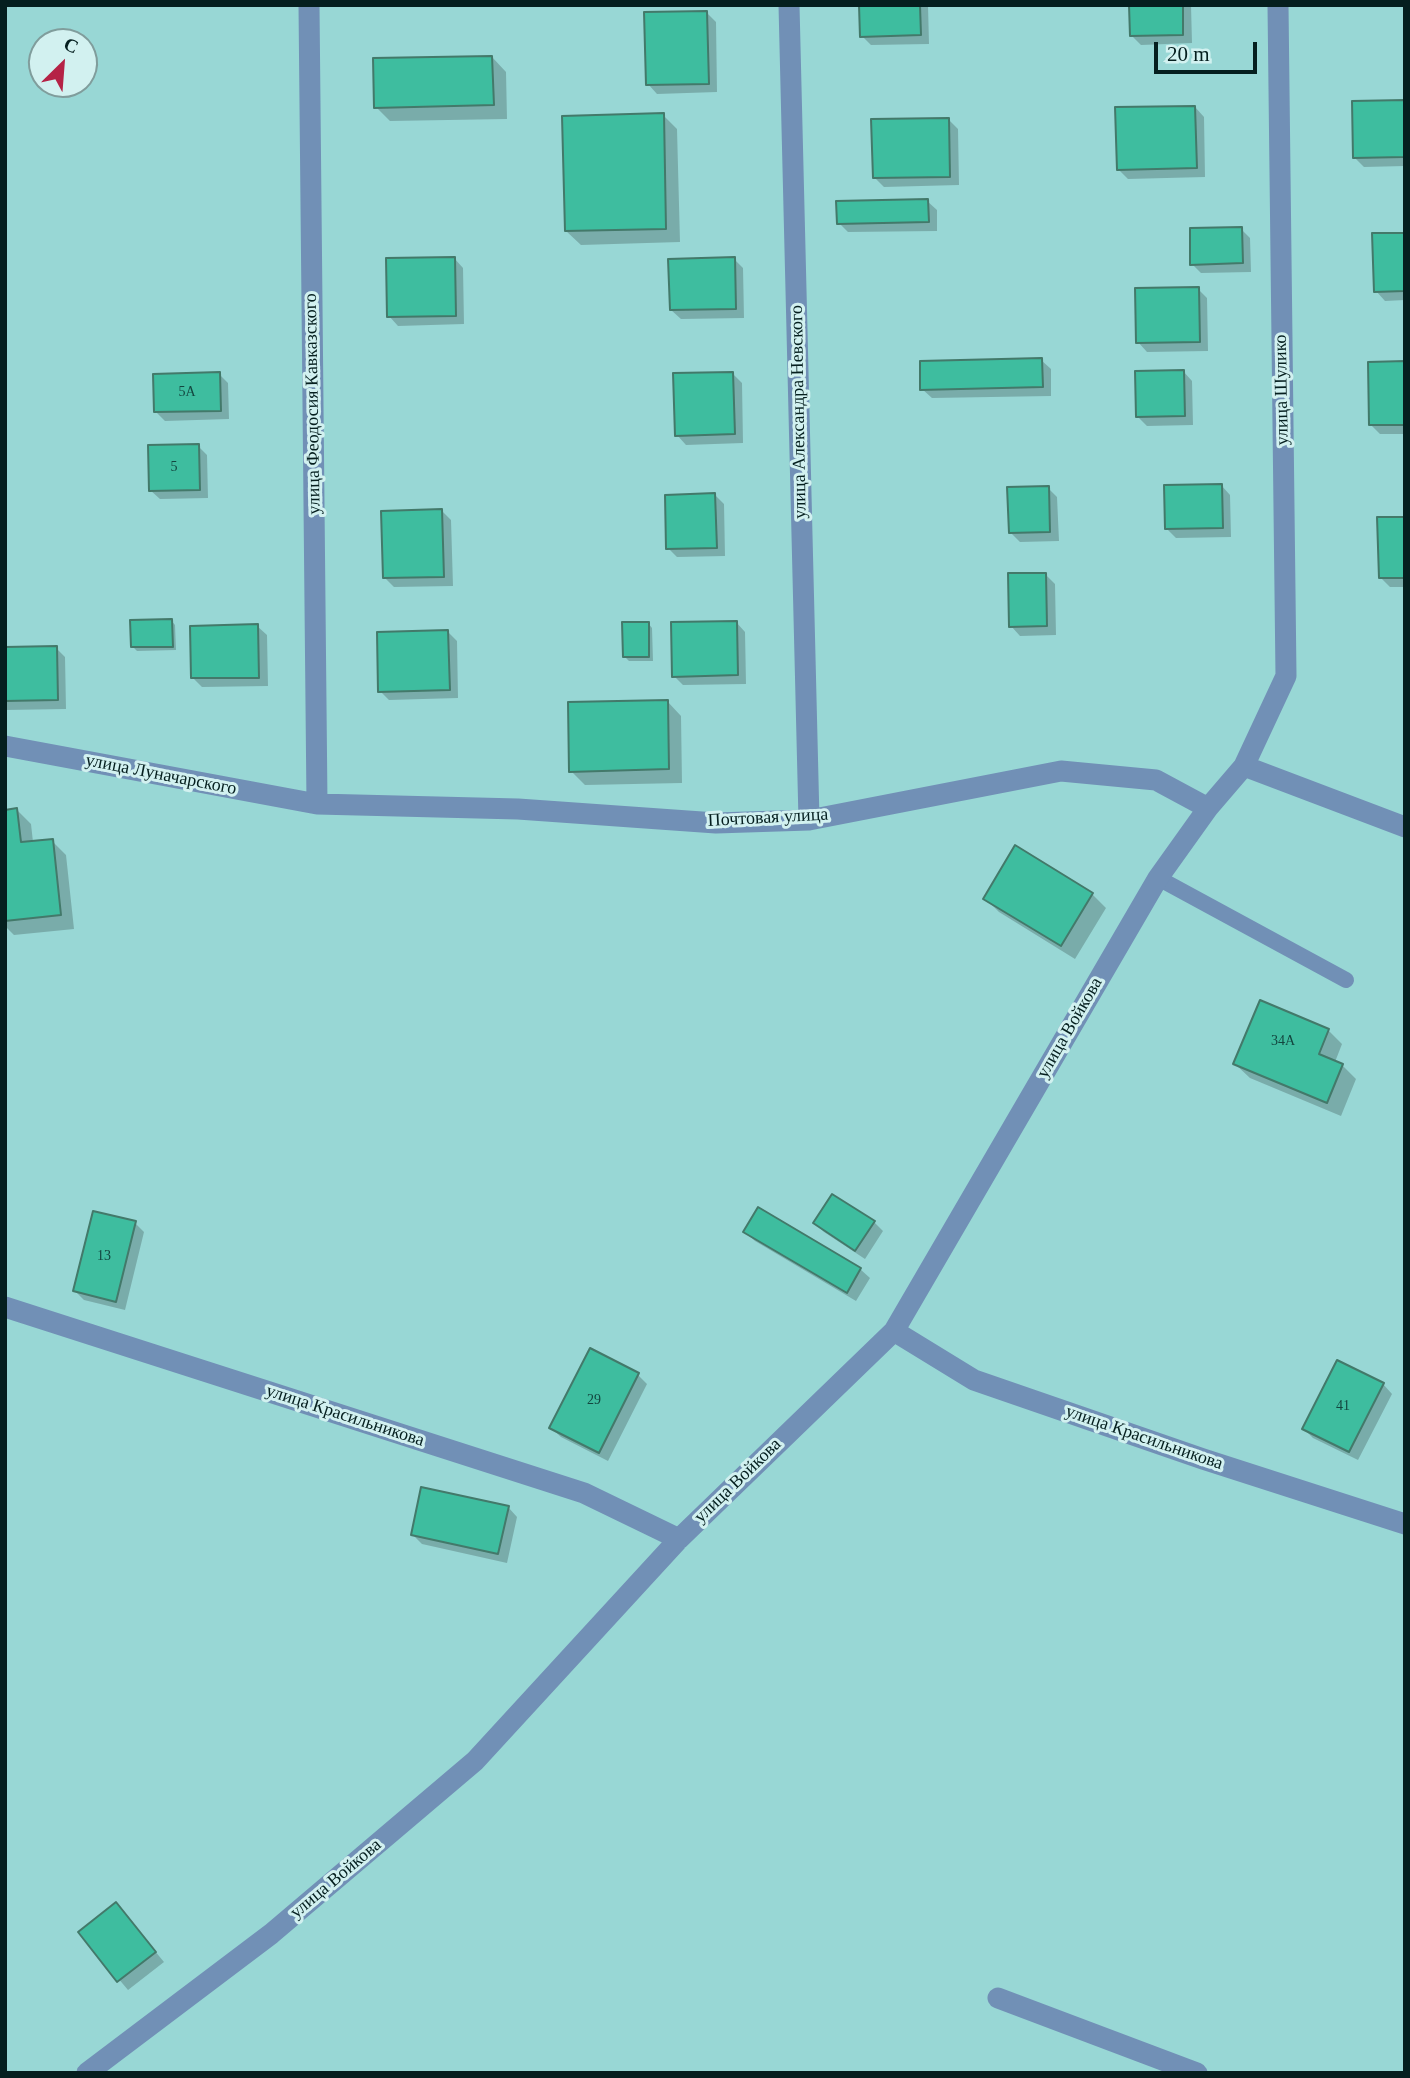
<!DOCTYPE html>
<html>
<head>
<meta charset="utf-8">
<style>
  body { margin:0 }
  #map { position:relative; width:1410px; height:2078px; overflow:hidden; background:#98d7d5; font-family:Georgia,serif }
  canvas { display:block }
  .frame { position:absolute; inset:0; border:7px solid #051f1f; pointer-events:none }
  .north { position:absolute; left:28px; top:28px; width:70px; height:70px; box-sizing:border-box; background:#d2f1f0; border:2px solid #809d9c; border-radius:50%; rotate:25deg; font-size:19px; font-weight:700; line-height:28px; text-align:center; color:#051f1f }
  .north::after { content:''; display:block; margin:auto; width:24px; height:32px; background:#b52346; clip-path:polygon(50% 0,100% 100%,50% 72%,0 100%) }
  .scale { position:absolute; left:1154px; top:42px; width:103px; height:32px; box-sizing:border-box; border:4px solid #051f1f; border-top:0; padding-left:9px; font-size:21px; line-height:24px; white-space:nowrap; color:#051f1f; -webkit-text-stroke:5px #d2f1f0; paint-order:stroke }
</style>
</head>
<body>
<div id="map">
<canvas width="1410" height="2078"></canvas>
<div class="frame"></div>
<div class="north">С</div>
<div class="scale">20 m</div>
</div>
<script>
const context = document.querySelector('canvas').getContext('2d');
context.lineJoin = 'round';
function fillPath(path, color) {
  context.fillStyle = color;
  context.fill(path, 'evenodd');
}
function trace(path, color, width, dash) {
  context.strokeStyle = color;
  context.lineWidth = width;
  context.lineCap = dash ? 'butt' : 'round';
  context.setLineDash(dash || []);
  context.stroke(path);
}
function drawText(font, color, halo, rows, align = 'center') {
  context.font = font + ' Georgia,serif';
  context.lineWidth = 6;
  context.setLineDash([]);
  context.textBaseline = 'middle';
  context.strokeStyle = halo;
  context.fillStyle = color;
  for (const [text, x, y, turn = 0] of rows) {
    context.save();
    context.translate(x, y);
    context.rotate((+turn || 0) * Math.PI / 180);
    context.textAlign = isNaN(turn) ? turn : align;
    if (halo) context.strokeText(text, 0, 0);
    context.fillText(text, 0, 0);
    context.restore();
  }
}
fillPath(new Path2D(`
  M 861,5 L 928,5 L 929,44 L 871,45 L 862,36 Z
  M 1131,5 L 1191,5 L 1192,43 L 1141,45 L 1131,35 Z
  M 706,12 L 716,22 L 717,92 L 657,94 L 648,84 Z
  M 492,57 L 506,72 L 507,119 L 390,121 L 376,107 Z
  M 1405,101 L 1405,166 L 1364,167 L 1355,158 Z
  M 1195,107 L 1204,117 L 1205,177 L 1128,179 L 1118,169 Z
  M 663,115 L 677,129 L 680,242 L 581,245 L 566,231 Z
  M 948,119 L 958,129 L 959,185 L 884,187 L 874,177 Z
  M 927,201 L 937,210 L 937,231 L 848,232 L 839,223 Z
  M 1241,229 L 1250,238 L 1251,272 L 1201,273 L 1192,264 Z
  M 1405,234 L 1405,300 L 1385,301 L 1376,291 Z
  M 454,258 L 463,268 L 464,324 L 398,326 L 389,316 Z
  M 734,259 L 743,268 L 744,318 L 681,319 L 671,310 Z
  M 1198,289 L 1207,298 L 1208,351 L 1147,352 L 1138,342 Z
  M 1041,360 L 1051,369 L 1051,396 L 932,398 L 922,389 Z
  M 1405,363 L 1405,434 L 1380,434 L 1371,425 Z
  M 1183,371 L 1192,381 L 1193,425 L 1147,426 L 1137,416 Z
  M 219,374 L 228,383 L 229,419 L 165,421 L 156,412 Z
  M 733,374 L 742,383 L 743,443 L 686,445 L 677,435 Z
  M 198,446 L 207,455 L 208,498 L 160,499 L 150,490 Z
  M 1221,485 L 1230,495 L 1231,537 L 1176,538 L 1166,528 Z
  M 1048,488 L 1057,497 L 1059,541 L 1020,542 L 1011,533 Z
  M 715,495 L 724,504 L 725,556 L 677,557 L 668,548 Z
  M 442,511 L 451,520 L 453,586 L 394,587 L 384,577 Z
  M 1405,518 L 1405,587 L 1390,587 L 1381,578 Z
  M 1045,574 L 1055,584 L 1056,635 L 1020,636 L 1011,626 Z
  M 171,620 L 175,625 L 176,650 L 137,651 L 133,647 Z
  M 736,622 L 745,632 L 746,684 L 683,685 L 674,676 Z
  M 648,623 L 652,628 L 653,661 L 629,661 L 624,656 Z
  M 257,626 L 267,635 L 268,686 L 202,687 L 193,678 Z
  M 448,632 L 457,641 L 458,698 L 389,700 L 380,691 Z
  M 56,648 L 65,657 L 66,709 L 5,710 L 5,649 Z
  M 667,701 L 681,716 L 682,783 L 585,785 L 571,771 Z
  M 17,810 L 31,824 L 33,842 L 52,841 L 66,855 L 74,929 L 14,935 L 5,926 L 5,812 Z
  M 1016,848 L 1092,894 L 1106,908 L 1075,959 L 999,912 L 985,898 Z
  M 1328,1030 L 1342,1044 L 1335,1062 L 1342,1065 L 1356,1079 L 1341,1116 L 1250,1078 L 1235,1064 Z
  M 874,1222 L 883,1231 L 865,1259 L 824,1232 L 815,1223 Z
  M 135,1223 L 144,1232 L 125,1310 L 84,1300 L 75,1291 Z
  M 745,1232 L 860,1269 L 870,1278 L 856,1301 L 755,1241 Z
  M 638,1375 L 647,1384 L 608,1461 L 561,1437 L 551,1428 Z
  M 1383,1384 L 1392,1394 L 1358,1460 L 1313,1438 L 1304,1429 Z
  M 508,1507 L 517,1517 L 507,1563 L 422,1544 L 413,1535 Z
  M 116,1904 L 164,1962 L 128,1990 L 80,1933 Z`), '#0003');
const building = new Path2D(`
  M 859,5 L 920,5 L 921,35 L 860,37 Z
  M 1129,5 L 1183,5 L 1183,35 L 1130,36 Z
  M 707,11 L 709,84 L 646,85 L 644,12 Z
  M 492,56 L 494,105 L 374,108 L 373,58 Z
  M 1405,100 L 1405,157 L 1353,158 L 1352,101 Z
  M 1195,106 L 1197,168 L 1117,170 L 1115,107 Z
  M 664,113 L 666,229 L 565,231 L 562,116 Z
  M 949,118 L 950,177 L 873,178 L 871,119 Z
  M 928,199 L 929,222 L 837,224 L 836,201 Z
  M 1242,227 L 1243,263 L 1190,265 L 1190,228 Z
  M 1372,233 L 1405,233 L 1405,291 L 1374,292 Z
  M 455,257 L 456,316 L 387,317 L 386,258 Z
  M 735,257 L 736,309 L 670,310 L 668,259 Z
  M 1199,287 L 1200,342 L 1136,343 L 1135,288 Z
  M 1042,358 L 1043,387 L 920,390 L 920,361 Z
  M 1405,361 L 1405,425 L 1369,425 L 1368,362 Z
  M 1184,370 L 1185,416 L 1136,417 L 1135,371 Z
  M 220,372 L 221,411 L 154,412 L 153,374 Z
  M 733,372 L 735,434 L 675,436 L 673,373 Z
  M 199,444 L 200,490 L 149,491 L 148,445 Z
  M 1222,484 L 1223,528 L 1165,529 L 1164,485 Z
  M 1049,486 L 1050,532 L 1009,533 L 1007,487 Z
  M 715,493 L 717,548 L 666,549 L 665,495 Z
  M 442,509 L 444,577 L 383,578 L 381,511 Z
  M 1377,517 L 1405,517 L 1405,578 L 1379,578 Z
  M 1008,573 L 1046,573 L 1047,626 L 1009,627 Z
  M 172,619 L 173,647 L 131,647 L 130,620 Z
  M 737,621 L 738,675 L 672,677 L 671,622 Z
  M 622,622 L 649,622 L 649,657 L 623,657 Z
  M 258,624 L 259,678 L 191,678 L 190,626 Z
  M 448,630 L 450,690 L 378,692 L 377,632 Z
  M 57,646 L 58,700 L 5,701 L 5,647 Z
  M 668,700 L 669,769 L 569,772 L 568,702 Z
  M 17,808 L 21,842 L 53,839 L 61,915 L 5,921 L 5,810 Z
  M 1015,845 L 1093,893 L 1061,946 L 983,899 Z
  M 1260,1000 L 1329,1029 L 1319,1054 L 1343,1064 L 1327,1103 L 1233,1064 Z
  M 832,1194 L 875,1221 L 855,1251 L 813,1223 Z
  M 758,1207 L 861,1268 L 847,1293 L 743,1232 Z
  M 93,1211 L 136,1221 L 116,1302 L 73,1291 Z
  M 590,1348 L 639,1373 L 599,1453 L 549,1428 Z
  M 1337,1360 L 1384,1383 L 1349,1452 L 1302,1429 Z
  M 421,1487 L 509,1506 L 498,1554 L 411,1535 Z
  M 116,1902 L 156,1952 L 117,1982 L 78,1932 Z`);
fillPath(building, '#3ebd9f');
trace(building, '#43796a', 2);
trace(new Path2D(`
  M 1158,878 L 1346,980`), '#7190b6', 16);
trace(new Path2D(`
  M 309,5 L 317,804
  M 789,5 L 809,820
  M 5,746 L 317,804 L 518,809 L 716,823 L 809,820 L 1061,771 L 1156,780 L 1208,808
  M 1244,766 L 1405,827
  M 5,1307 L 584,1493 L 679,1539
  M 894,1331 L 974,1380 L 1203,1459 L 1405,1524
  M 998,1998 L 1197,2073
  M 87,2073 L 271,1934 L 475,1761 L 679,1539 L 894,1331 L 1158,878 L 1208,808 L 1244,766 L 1286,676 L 1278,5`), '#7190b6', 21);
drawText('14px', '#13463f', null, [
  ["5А",187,392],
  ["5",174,467],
  ["34А",1283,1041],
  ["13",104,1256],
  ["29",594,1400],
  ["41",1343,1406]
]);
drawText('18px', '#051f1f', '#d2f1f0', [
  ["улица Шулико",1282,390,-91],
  ["улица Феодосия Кавказского",313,404,-91],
  ["улица Александра Невского",799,412,-91],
  ["улица Луначарского",161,775,11],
  ["Почтовая улица",768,818,-3],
  ["улица Войкова",1070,1028,-60],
  ["улица Красильникова",345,1416,18],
  ["улица Красильникова",1144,1438,19],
  ["улица Войкова",738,1481,-44],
  ["улица Войкова",336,1879,-40]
]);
</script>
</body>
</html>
